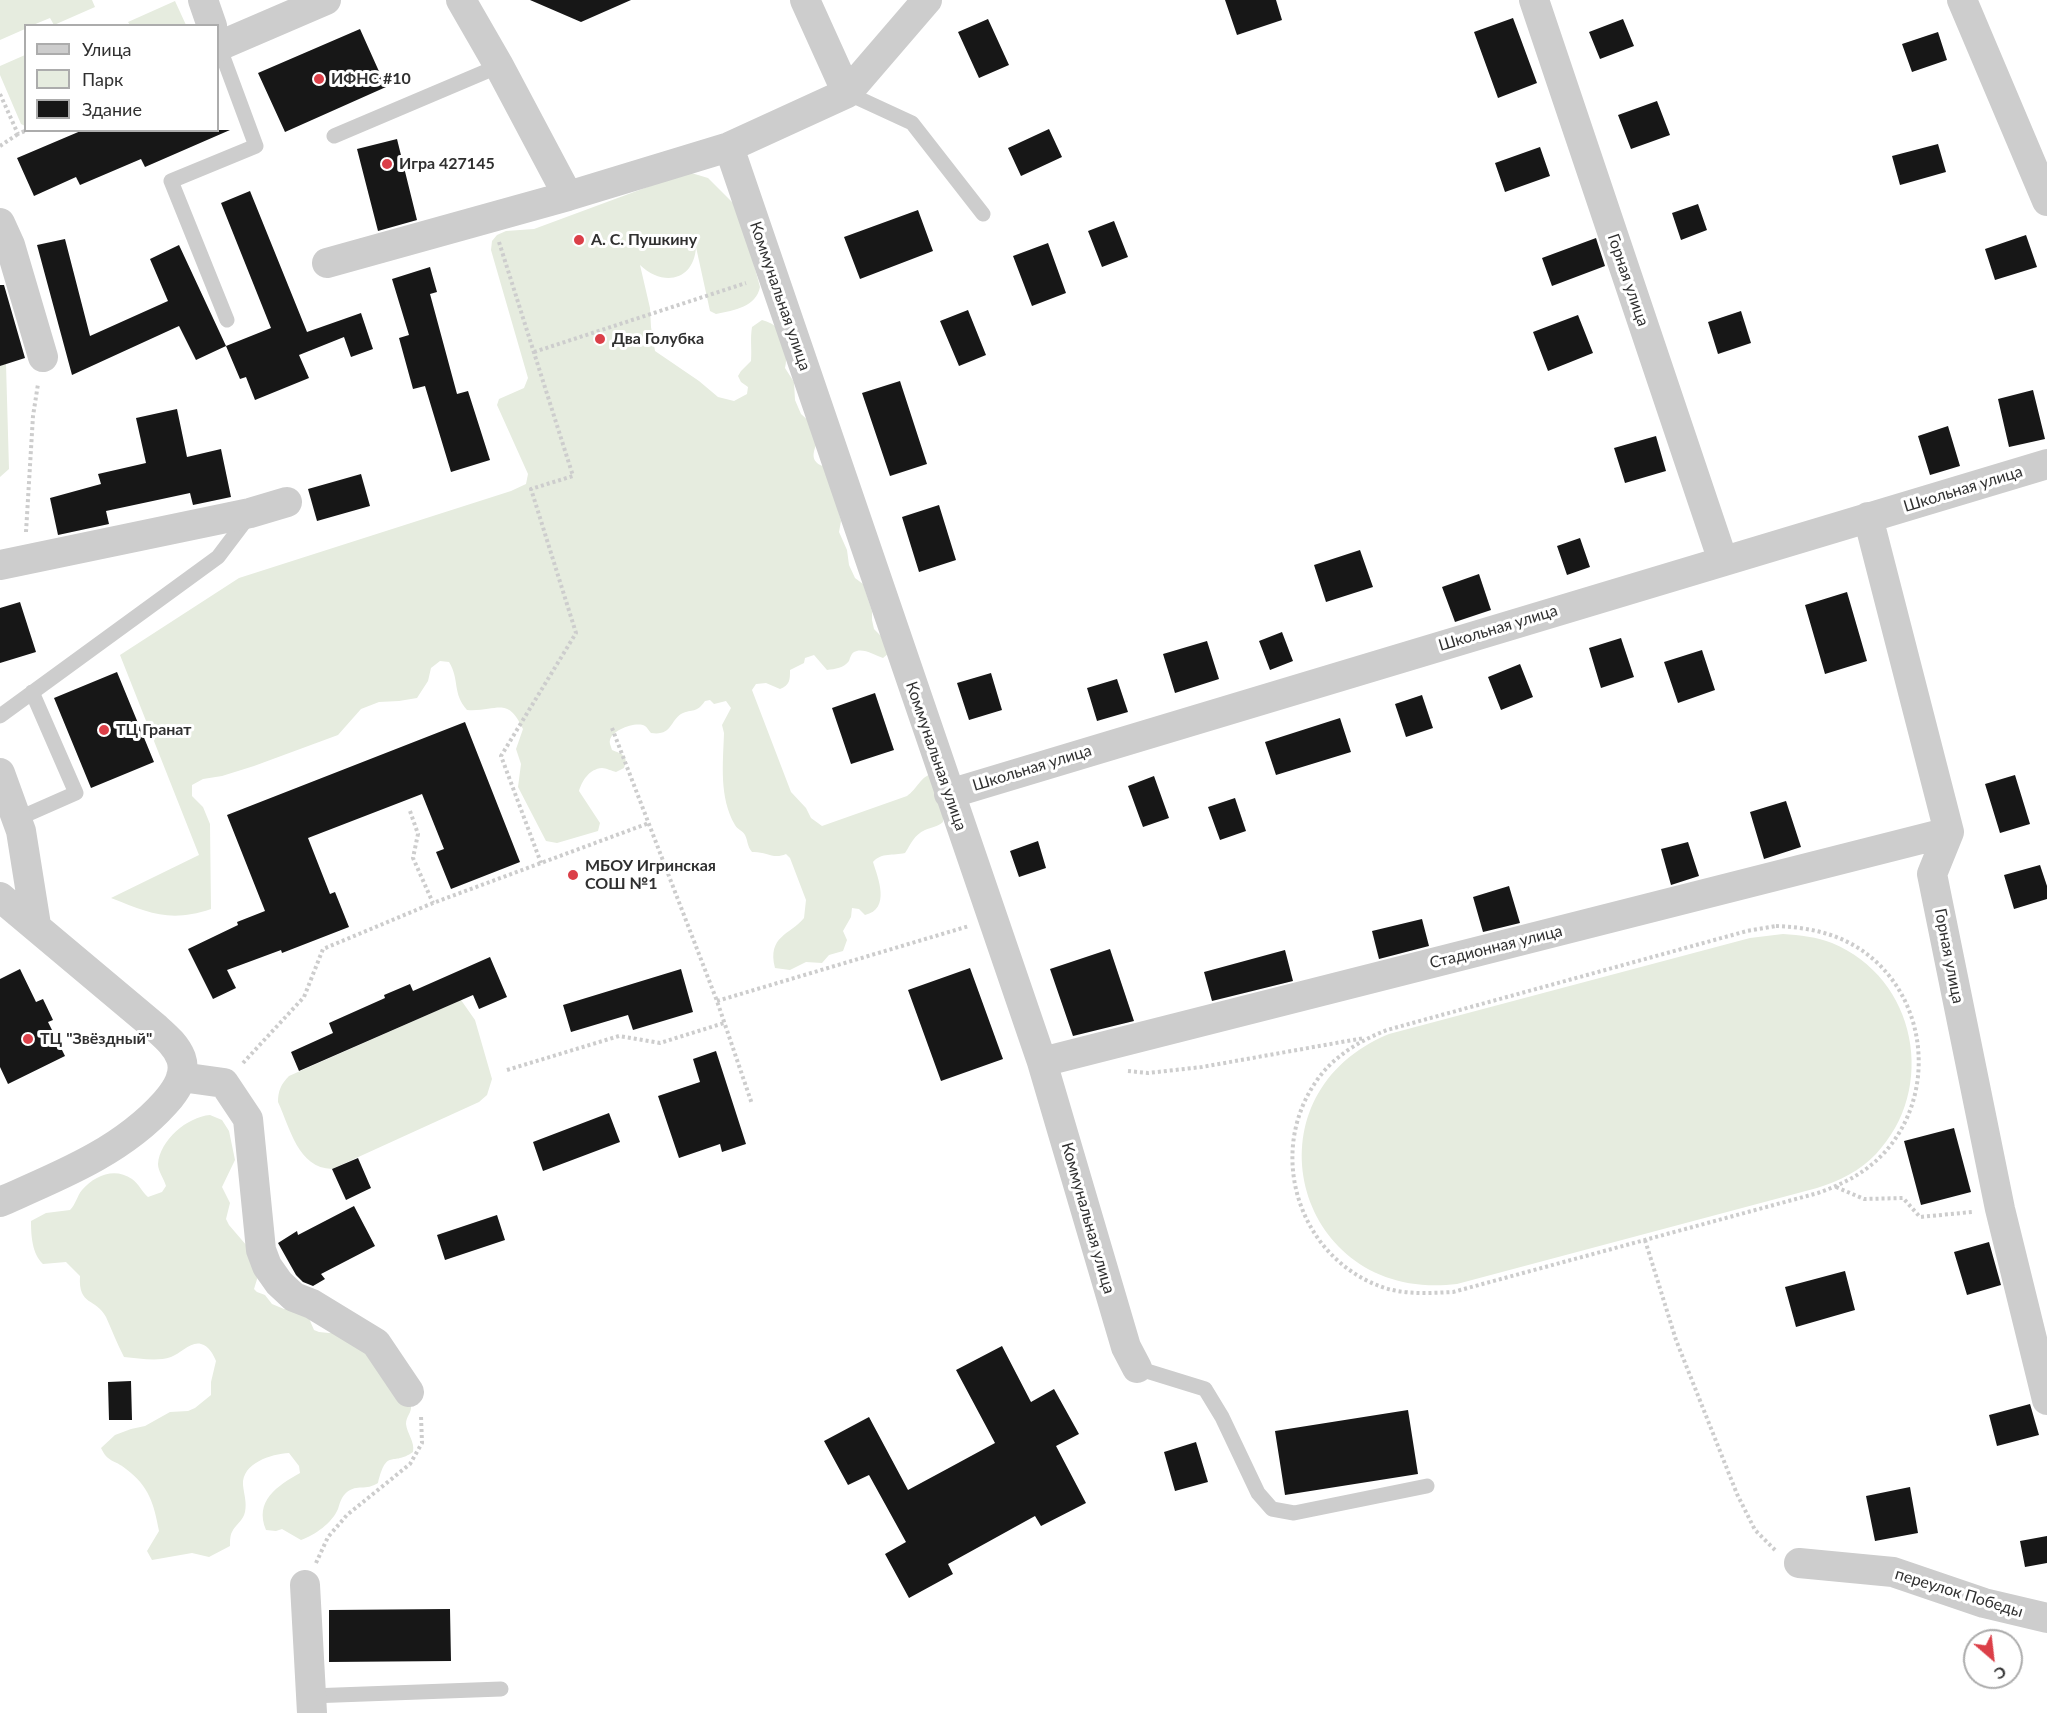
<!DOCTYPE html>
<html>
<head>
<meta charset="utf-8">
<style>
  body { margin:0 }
  #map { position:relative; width:2047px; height:1713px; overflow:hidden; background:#fff; font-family:Lato,sans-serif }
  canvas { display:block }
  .legend { position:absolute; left:24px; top:24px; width:195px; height:108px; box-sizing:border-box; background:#fff; border:2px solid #acacac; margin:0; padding:8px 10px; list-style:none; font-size:18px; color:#303030 }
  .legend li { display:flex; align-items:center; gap:12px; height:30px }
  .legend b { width:30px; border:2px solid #acacac }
  .north { position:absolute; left:1963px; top:1629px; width:60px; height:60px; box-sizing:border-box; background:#fff; border:2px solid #acacac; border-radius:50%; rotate:152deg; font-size:16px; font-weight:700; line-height:24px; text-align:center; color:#303030 }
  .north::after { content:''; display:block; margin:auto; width:21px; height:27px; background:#db3f48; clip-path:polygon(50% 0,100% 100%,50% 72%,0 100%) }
</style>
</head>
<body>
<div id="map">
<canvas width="2047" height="1713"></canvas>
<ul class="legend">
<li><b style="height:8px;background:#cdcdcd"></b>Улица</li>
<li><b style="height:16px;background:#e6ecdf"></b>Парк</li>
<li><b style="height:16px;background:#171717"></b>Здание</li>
</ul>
<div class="north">С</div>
</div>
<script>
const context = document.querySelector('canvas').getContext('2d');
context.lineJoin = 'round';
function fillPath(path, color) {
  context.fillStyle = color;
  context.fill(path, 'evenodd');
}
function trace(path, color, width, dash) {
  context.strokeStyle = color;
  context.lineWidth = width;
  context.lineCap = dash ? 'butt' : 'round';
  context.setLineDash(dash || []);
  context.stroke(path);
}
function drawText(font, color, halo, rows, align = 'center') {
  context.font = font + ' Lato,sans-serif';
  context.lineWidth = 6;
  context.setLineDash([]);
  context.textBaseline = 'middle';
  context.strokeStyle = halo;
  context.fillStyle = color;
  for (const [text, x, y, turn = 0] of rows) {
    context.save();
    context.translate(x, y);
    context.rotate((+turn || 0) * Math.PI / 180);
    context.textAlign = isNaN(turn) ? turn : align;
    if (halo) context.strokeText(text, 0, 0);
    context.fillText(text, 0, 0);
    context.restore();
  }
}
fillPath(new Path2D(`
  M 0,0 L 92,0 L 95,7 L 54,25 L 50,18 L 33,25 L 26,26 L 25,29 L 0,40 Z
  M 175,1 L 186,25 L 130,25 L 128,22 Z
  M 25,55 L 25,126 L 21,124 L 0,75 L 0,66 Z
  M 688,172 L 708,178 L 735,205 L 740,213 L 760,287 C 756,307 735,310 716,314 L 710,311 L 696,247 C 694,281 663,287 640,265 L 650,308 L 651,327 L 655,351 L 699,381 L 718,397 L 734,401 L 747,394 L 748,387 L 741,382 L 738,376 L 741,371 L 751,361 C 752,349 750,339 752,327 L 762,320 C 768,322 775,324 778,330 C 785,339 788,357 785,368 L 794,382 L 795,400 L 801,414 L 810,422 L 818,441 C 812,453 810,463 826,467 L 841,521 L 839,532 L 847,550 L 849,565 L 855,578 L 863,584 L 872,611 L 872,620 L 874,629 L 886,641 L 889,653 L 883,658 C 875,655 862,647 854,652 C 851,654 850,658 849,661 C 844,668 835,669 827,670 L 814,655 L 805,658 L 804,663 L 790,670 C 790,680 790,685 780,689 L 766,683 L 756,684 L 752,690 L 791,792 L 806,808 L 811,818 L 822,826 L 907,796 C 917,789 921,776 932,774 L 943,816 L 943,822 C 937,827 932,827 925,830 C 914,835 911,844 905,853 C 893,856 882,852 873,862 C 878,878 891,909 865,915 L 859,909 L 852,908 L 851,917 L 843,931 L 847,940 L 843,951 L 829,955 L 822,963 L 806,962 L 790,970 L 775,968 C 767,936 790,935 804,918 L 806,900 L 790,858 L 786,854 C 773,860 766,851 752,852 C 747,846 748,841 745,835 C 742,830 738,830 735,825 C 719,797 723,764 724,733 L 722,725 L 731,708 L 726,701 L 714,704 L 710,700 L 705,701 C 696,714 693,708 681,714 C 670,721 672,736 651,733 C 649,731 647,727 645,726 C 636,721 612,730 610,740 C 609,743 611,746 612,750 C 622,754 629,755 624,768 L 616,772 C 612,771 606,768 602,768 C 589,769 582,781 579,791 L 600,823 L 598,831 L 557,843 L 546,841 L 518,787 L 521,764 L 516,749 L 523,729 C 507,695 498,712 467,710 C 452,693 460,680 449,662 L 440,661 L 431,668 L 428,681 L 417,698 L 399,701 L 379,702 L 361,709 L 338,735 L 254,766 L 222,776 L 203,779 L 192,785 L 192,796 L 203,807 L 210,824 L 211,909 C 170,923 149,913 111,898 L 199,855 L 120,655 L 239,578 L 511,491 L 526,484 L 528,474 L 497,405 L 499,399 L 524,388 L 528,378 L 491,250 L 492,241 L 497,235 L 506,231 L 534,229 Z
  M 6,364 L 9,469 L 0,477 L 0,366 Z
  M 1783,934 C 1800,935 1817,937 1832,943 C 1917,978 1938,1089 1876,1154 C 1860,1171 1839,1181 1817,1188 L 1457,1284 C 1295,1304 1240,1095 1389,1034 L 1750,938 Z
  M 461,1000 L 475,1020 L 492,1079 L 487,1095 L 479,1102 L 332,1169 C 298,1168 290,1128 278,1102 C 278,1091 281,1084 289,1076 Z
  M 210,1115 L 222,1120 L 229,1131 L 235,1160 L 222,1187 L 230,1203 L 226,1219 L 229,1225 L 247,1246 L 258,1276 L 254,1289 L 257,1292 L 265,1295 L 272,1304 L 284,1309 L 290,1308 L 308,1316 L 314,1330 L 319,1332 L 329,1333 L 351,1328 L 411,1405 C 412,1413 406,1416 406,1424 C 407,1434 415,1441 413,1452 C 392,1467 387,1447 378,1483 C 366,1491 357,1484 347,1492 C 341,1497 340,1503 338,1509 C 332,1523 315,1535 301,1540 L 282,1529 L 276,1531 L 266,1530 C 254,1501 277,1486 300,1473 L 299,1466 L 289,1453 C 271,1454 242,1463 243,1485 C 244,1495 247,1502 245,1512 C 243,1521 235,1525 232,1532 C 230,1535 230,1542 230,1546 L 209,1557 L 192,1553 L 152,1560 L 147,1551 L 159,1531 C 154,1504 149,1486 126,1469 C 114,1459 108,1463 101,1448 L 115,1435 L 131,1429 L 145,1426 L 170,1412 L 188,1411 L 195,1408 L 211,1395 L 211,1382 L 216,1361 C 213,1354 209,1346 201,1344 C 191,1341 180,1354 171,1357 C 156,1362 139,1358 124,1357 C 117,1344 112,1330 106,1317 C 96,1298 78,1306 80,1276 L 66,1262 L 43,1264 C 32,1254 31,1235 31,1221 L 46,1213 L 70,1210 C 76,1204 77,1196 82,1190 C 95,1175 115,1167 132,1179 C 139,1184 142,1192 148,1197 L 162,1192 L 166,1186 C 164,1179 158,1171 158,1164 C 160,1140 187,1117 210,1115 Z`), '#e6ecdf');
fillPath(new Path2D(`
  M 530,0 L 631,0 L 581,22 Z
  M 1225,0 L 1276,0 L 1282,20 L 1237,35 Z
  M 1513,18 L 1537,83 L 1498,98 L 1474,32 Z
  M 988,19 L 1009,65 L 979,78 L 958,32 Z
  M 1623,19 L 1634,46 L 1600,59 L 1589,32 Z
  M 360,29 L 386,87 L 285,132 L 258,73 Z
  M 1938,32 L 1947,60 L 1912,72 L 1902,44 Z
  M 1657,101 L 1670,135 L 1631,149 L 1618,115 Z
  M 1049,129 L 1062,157 L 1021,176 L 1008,148 Z
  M 83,130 L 230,130 L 145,167 L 141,159 L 80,185 L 76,177 L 34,196 L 17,158 Z
  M 397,139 L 417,220 L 378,231 L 357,149 Z
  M 1938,144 L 1946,172 L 1900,185 L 1892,156 Z
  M 1540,147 L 1550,176 L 1505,192 L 1495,163 Z
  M 250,191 L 307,332 L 361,313 L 373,349 L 351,357 L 344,337 L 299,355 L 309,378 L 255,400 L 246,377 L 240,379 L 226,346 L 271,328 L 221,203 Z
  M 1698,204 L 1707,230 L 1681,240 L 1672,213 Z
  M 918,210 L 933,251 L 860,279 L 844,237 Z
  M 1114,221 L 1128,257 L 1102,267 L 1088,231 Z
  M 2026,235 L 2037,267 L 1995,280 L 1985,249 Z
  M 1596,238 L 1605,266 L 1552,286 L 1542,258 Z
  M 65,239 L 90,336 L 168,301 L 150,259 L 179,245 L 226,346 L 196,360 L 179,326 L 72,375 L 37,245 Z
  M 1048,243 L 1066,293 L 1032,306 L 1013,256 Z
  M 430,267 L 437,292 L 430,294 L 457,394 L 468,391 L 490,460 L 451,472 L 425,386 L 413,389 L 399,338 L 409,335 L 392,279 Z
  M 0,285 L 4,285 L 25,358 L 0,366 Z
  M 968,310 L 986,355 L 959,366 L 940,321 Z
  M 1741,311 L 1751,343 L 1718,354 L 1708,322 Z
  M 1578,315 L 1593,353 L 1548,371 L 1533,332 Z
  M 900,381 L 927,464 L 890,476 L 862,393 Z
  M 2033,390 L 2045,439 L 2009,447 L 1998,399 Z
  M 177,409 L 187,457 L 221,449 L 231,497 L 193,505 L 190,493 L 106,511 L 109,524 L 58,535 L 50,498 L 101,484 L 98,474 L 146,463 L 136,418 Z
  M 1948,426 L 1960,466 L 1930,475 L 1918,436 Z
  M 1656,436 L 1666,471 L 1625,483 L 1614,448 Z
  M 361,474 L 370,506 L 317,521 L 308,489 Z
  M 939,505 L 956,560 L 919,572 L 902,517 Z
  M 1580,538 L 1590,567 L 1567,575 L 1557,546 Z
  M 1360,550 L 1373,587 L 1326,602 L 1314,565 Z
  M 1479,574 L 1491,610 L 1455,622 L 1442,587 Z
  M 1847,592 L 1867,661 L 1825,674 L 1805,605 Z
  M 20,602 L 36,652 L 0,663 L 0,608 Z
  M 1282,632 L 1293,661 L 1270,670 L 1259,641 Z
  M 1621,638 L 1634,677 L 1601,688 L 1589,648 Z
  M 1207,641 L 1219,679 L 1175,693 L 1163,654 Z
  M 1702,650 L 1715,690 L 1678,703 L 1664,662 Z
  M 1520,664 L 1533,697 L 1501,710 L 1488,677 Z
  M 117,672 L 154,762 L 91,788 L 54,698 Z
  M 991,673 L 1002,710 L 969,720 L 957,683 Z
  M 1117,679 L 1128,712 L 1097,721 L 1087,688 Z
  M 875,693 L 894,750 L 851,764 L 832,708 Z
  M 1422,695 L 1433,728 L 1406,737 L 1395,704 Z
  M 1340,718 L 1351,752 L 1276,775 L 1265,742 Z
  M 465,722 L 520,862 L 451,889 L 436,852 L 444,849 L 422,794 L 308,838 L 330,894 L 335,892 L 349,927 L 282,953 L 281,950 L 227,970 L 236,988 L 213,999 L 188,949 L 238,925 L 237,922 L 265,911 L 227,815 Z
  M 2015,775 L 2030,824 L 2000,833 L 1985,784 Z
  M 1154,776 L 1169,818 L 1143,827 L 1128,786 Z
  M 1235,798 L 1246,831 L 1220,840 L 1208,807 Z
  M 1786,801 L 1801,847 L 1764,859 L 1750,812 Z
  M 1038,841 L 1046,868 L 1019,877 L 1010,851 Z
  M 1688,842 L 1699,876 L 1671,885 L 1661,849 Z
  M 2040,865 L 2047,886 L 2047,899 L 2014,909 L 2004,875 Z
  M 1509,886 L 1520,923 L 1483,932 L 1473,897 Z
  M 1422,919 L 1429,946 L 1379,959 L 1372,931 Z
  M 1110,949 L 1134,1021 L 1073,1036 L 1050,969 Z
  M 1285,950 L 1293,981 L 1212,1001 L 1204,972 Z
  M 490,957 L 507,997 L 479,1009 L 473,995 L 299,1071 L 291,1052 L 333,1033 L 329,1023 L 385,998 L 384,995 L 410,984 L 413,991 Z
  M 970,968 L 1003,1059 L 941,1081 L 908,990 Z
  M 20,969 L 36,1002 L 43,999 L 53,1020 L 48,1022 L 65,1056 L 8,1084 L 0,1067 L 0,979 Z
  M 681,969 L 693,1012 L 633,1030 L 628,1015 L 571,1032 L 563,1005 Z
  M 716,1051 L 746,1144 L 722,1152 L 720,1144 L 679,1158 L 658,1096 L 700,1082 L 693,1059 Z
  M 609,1113 L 620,1142 L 543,1171 L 533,1142 Z
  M 1954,1128 L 1971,1192 L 1921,1205 L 1904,1141 Z
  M 358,1158 L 371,1188 L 346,1200 L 332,1169 Z
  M 354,1206 L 375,1246 L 321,1274 L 325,1279 L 313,1286 L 303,1282 L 296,1275 L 278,1243 L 297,1231 L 298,1235 Z
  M 497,1215 L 505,1240 L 445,1260 L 437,1235 Z
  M 1989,1242 L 2001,1285 L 1967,1295 L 1954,1252 Z
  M 1845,1271 L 1855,1310 L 1796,1327 L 1785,1287 Z
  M 1002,1346 L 1031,1402 L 1054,1389 L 1079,1434 L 1056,1446 L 1086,1503 L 1041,1526 L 1035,1516 L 948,1564 L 953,1574 L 909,1598 L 885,1554 L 906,1542 L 869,1475 L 848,1485 L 824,1441 L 869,1417 L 908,1490 L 947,1469 L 995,1443 L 956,1370 Z
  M 131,1381 L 132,1420 L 109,1420 L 108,1382 Z
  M 2030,1404 L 2039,1435 L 1997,1446 L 1989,1415 Z
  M 1408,1410 L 1418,1474 L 1285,1495 L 1275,1431 Z
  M 1196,1442 L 1208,1482 L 1175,1491 L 1164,1452 Z
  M 1910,1487 L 1918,1533 L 1875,1541 L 1866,1496 Z
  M 2047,1536 L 2047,1563 L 2025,1567 L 2020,1541 Z
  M 450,1609 L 451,1661 L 329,1662 L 329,1610 Z`), '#171717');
trace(new Path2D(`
  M 0,94 L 18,134 L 27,130
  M 0,146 L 18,134
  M 499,242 L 573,476 L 531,489 L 576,633 L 501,756 L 541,863
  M 534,352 L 746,283
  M 26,532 L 33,416 L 38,384
  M 612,728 L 717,1001 L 752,1104
  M 410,811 L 418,834 L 413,858 L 433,903
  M 1776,926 C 1804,927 1831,932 1855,946 C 1924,987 1939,1084 1890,1146 C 1871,1170 1846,1183 1818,1193 L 1453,1292 C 1430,1293 1408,1295 1385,1288 C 1300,1260 1266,1156 1315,1083 C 1332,1057 1359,1041 1387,1030 L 1747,931 Z
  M 717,1001 L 969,926
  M 243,1063 L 304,997 L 323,949 L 433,903 L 649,823
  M 507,1070 L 619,1036 L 660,1043 L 724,1023
  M 1128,1071 L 1148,1073 L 1202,1067 L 1364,1038
  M 1836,1187 L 1864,1199 L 1903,1198 L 1920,1217 L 1972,1212
  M 1645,1240 L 1676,1340 L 1737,1494 L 1755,1530 L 1775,1550
  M 316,1563 L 328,1537 L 347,1515 L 410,1464 L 422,1443 L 421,1416`), '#cdcdcd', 4, [3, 3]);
trace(new Path2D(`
  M 219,46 L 256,146 L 171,181 L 227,320
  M 847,93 L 912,123 L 983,214
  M 334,136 L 499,66
  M 0,716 L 218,557 L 249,516
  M 17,819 L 76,793 L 32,692
  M 1137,1368 L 1205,1389 L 1222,1417 L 1258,1493 L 1272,1509 L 1294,1513 L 1427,1486
  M 310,1696 L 501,1689`), '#cdcdcd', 15);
trace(new Path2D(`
  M 203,0 L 212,26
  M 461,0 L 499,66 L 568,196
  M 805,0 L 847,93
  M 1534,0 L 1723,561
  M 1962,0 L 2047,201
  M 218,41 L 219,46 L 326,0
  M 729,147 L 1042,1062 L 1126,1347 L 1137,1368
  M 0,223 L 10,245 L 43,357
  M 327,263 L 568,196 L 729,147 L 847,93 L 927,0
  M 1868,517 L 1949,832 L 1932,874 L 2000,1209 L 2047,1400
  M 0,565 L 250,513 L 287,502
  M 0,773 L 21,831 L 36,925
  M 949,794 L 2047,464
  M 0,897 L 155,1027 C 165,1036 176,1045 181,1058 C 187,1075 175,1092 165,1103 C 121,1152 59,1176 0,1202
  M 1042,1062 L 1949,832
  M 181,1077 L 224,1083 L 248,1119 L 261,1250 L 267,1266 L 279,1283 L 294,1297 L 312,1304 L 376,1343 L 409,1392
  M 1799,1563 L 1893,1572 L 1984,1603 L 2047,1618
  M 305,1585 L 312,1713`), '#cdcdcd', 30);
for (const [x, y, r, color] of [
  [319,79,6,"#db3f48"],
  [387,164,6,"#db3f48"],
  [579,240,6,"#db3f48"],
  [600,339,6,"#db3f48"],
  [104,730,6,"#db3f48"],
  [573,875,6,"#db3f48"],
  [28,1039,6,"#db3f48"]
]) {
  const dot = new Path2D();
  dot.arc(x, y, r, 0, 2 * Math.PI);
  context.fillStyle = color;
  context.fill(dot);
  trace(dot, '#fff', 2);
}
drawText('bold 16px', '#303030', '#fff', [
  ["ИФНС #10",331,79],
  ["Игра 427145",399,164],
  ["А. С. Пушкину",591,240],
  ["Два Голубка",612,339],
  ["ТЦ Гранат",116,730],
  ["МБОУ Игринская",585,866],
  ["СОШ №1",585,884],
  ["ТЦ \"Звёздный\"",40,1039]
], 'left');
drawText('16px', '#303030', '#fff', [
  ["Горная улица",1628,280,71],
  ["Коммунальная улица",780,296,71],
  ["Школьная улица",1963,489,-17],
  ["Школьная улица",1498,628,-17],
  ["Коммунальная улица",936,756,71],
  ["Школьная улица",1032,768,-17],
  ["Стадионная улица",1496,947,-14],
  ["Горная улица",1949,956,79],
  ["Коммунальная улица",1088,1218,74],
  ["переулок Победы",1959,1593,17]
]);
</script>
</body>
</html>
